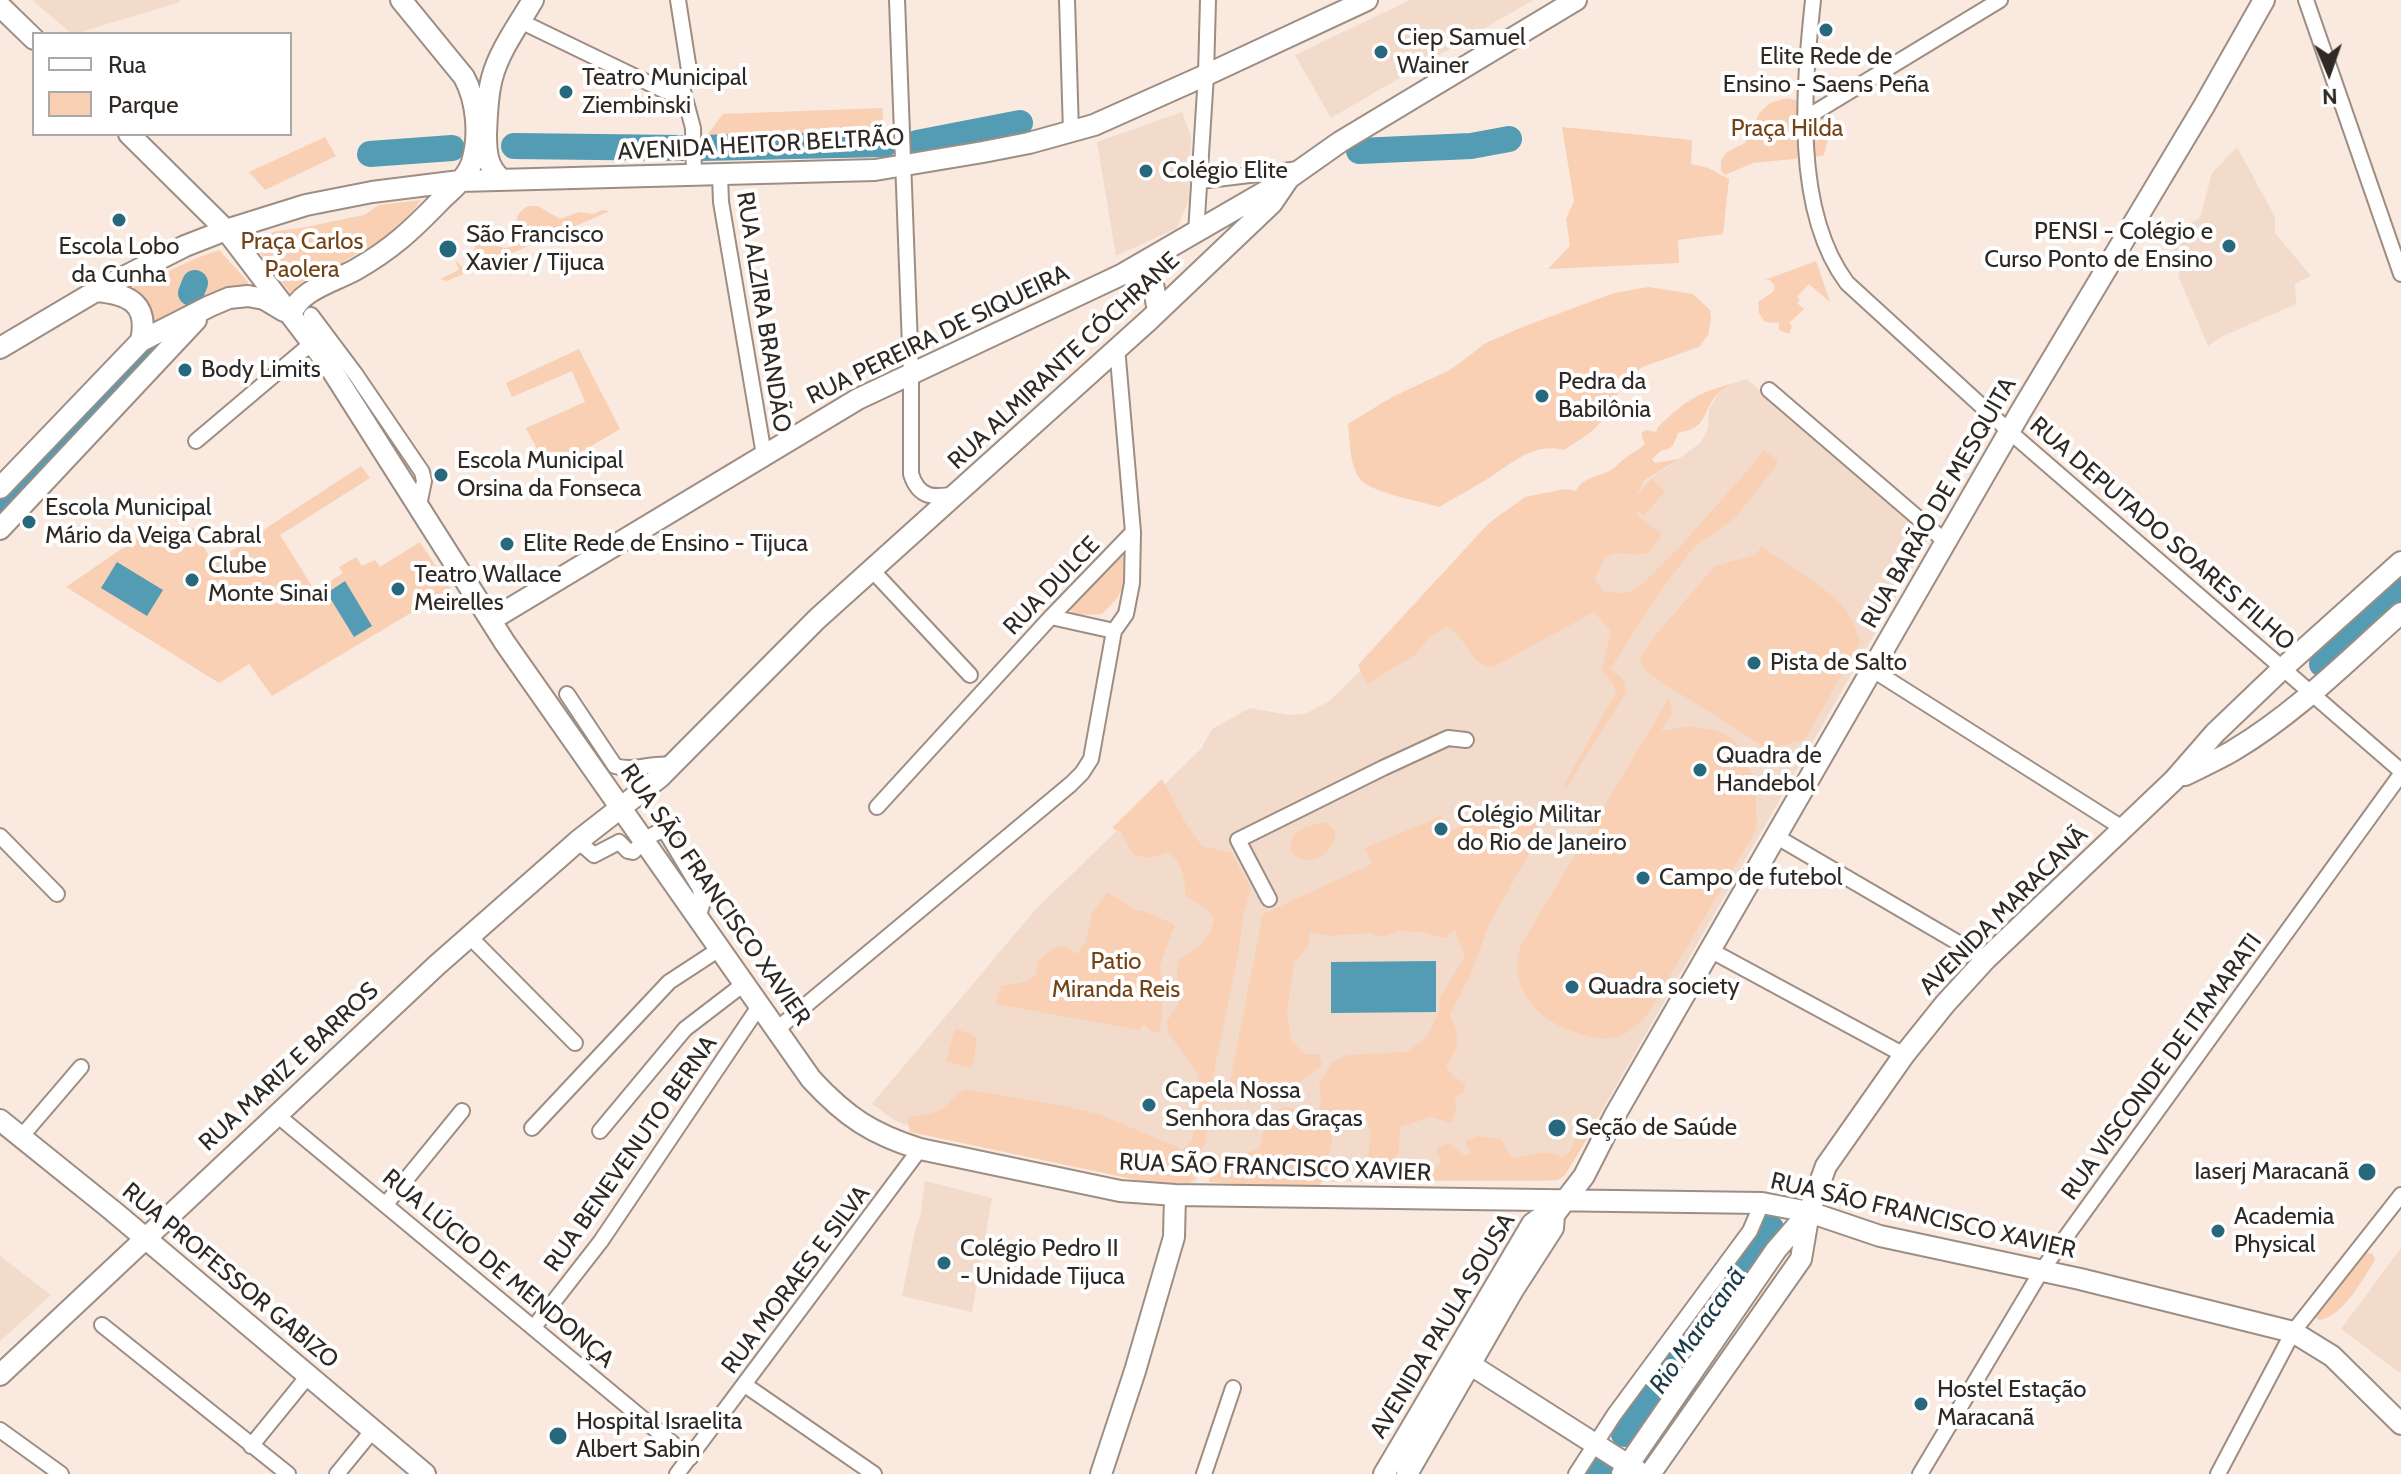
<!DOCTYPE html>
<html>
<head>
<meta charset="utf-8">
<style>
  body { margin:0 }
  #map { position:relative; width:2401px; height:1474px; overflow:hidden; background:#f9e9de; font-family:Cabin,sans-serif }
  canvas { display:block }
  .legend { position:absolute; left:32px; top:32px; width:260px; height:104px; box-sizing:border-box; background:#fff; border:2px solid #aba9a7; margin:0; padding:10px 14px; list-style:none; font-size:24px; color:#2e2924 }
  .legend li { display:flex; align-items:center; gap:16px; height:40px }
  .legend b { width:40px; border:2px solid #aba9a7 }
  .north { position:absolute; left:2289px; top:32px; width:80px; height:80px; -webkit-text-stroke:6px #fff; paint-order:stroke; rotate:178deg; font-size:22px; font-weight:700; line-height:32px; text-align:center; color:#2e2924 }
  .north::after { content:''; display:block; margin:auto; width:28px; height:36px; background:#2e2924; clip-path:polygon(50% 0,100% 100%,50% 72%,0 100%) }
</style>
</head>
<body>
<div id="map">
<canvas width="2401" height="1474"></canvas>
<ul class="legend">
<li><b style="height:10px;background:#fff"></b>Rua</li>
<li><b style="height:22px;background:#f9d0b3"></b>Parque</li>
</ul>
<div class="north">N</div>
</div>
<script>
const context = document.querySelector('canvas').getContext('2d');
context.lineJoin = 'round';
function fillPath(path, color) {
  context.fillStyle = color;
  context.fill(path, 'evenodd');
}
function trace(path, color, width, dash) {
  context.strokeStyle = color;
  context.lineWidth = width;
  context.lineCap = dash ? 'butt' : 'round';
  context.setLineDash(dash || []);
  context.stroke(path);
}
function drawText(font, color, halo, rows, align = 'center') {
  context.font = font + ' Cabin,sans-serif';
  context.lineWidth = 8;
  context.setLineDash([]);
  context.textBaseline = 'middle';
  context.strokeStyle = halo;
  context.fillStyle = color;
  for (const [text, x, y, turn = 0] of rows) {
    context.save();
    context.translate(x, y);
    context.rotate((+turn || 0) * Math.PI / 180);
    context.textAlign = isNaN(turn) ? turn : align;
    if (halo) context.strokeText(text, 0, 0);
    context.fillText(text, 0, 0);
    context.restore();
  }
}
fillPath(new Path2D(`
  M 32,0 L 181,0 L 177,3 L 84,31 L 80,34 L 72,34 Z
  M 1410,0 L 1533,0 L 1331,118 L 1295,55 Z
  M 1182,112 L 1191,136 L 1189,200 L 1177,228 L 1116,256 L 1097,142 Z
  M 2237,147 L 2275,217 L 2275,233 L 2311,276 L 2295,284 L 2296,304 L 2221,337 L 2208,346 L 2178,275 L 2182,265 L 2175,259 L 2175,252 L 2168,241 L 2171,235 L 2200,218 L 2212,173 Z
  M 1747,379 L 1930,537 L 1565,1175 L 1557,1180 L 1547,1181 L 1223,1182 L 1214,1170 L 1198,1171 L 1196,1181 L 1190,1183 L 918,1130 L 894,1120 L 872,1104 L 1035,910 L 1201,749 L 1212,729 L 1250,708 L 1288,715 L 1305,714 L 1328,702 L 1369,663 L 1669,466 L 1699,444 L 1705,435 L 1708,427 L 1709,409 L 1718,394 L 1735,383 Z
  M 925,1181 L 992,1198 L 972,1312 L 902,1296 L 915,1231 L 920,1218 Z
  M 2401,1248 L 2401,1374 L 2341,1329 Z
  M 0,1256 L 51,1295 L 0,1341 Z`), '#f2dbcb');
fillPath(new Path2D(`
  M 1787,98 C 1822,105 1837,120 1823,156 L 1753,163 L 1725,175 L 1721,171 L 1721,160 L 1727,152 L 1745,143 L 1760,112 L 1770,103 Z
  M 882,108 L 885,137 L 704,139 L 723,114 Z
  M 1562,127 L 1692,140 L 1691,164 L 1708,168 L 1729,179 L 1723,234 L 1678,240 L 1679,263 L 1548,269 L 1570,246 L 1566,219 L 1574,201 Z
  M 461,136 L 463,143 L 458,152 L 361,163 L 360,146 Z
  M 325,137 L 336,156 L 265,190 L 249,172 Z
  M 421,200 C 400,231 364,251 331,268 L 328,276 L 290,293 L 250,239 L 277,231 L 301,228 L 364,215 L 379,205 Z
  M 529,206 L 538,206 L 560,219 L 579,212 L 594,214 L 602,210 L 610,211 L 447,281 L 440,279 L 459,270 L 455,260 L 464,269 L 474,264 C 471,215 498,263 519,242 C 517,227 511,214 529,206 Z
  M 219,250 L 248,282 L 248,285 L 210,295 L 148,325 L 125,291 L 197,258 Z
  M 1816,261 L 1830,302 L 1809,284 L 1797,297 L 1800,300 L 1797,303 L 1804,309 L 1789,323 L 1792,326 L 1789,334 L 1779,330 L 1779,323 L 1765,322 L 1759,313 L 1758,302 L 1773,292 L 1775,286 L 1770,280 L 1765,280 Z
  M 1649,287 L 1693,294 L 1710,310 L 1711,320 L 1708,335 L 1699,347 L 1642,367 L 1624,382 L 1605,418 L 1591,432 L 1564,450 C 1534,442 1512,463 1489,478 C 1473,488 1456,497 1439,507 C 1421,501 1372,493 1361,480 C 1349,466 1350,440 1348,424 L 1392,397 L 1450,370 L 1486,343 L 1520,328 L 1614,293 Z
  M 579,349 L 620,429 L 549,471 L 526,428 L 585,402 L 572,371 L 512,397 L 506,383 Z
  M 1735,383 C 1728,387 1719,391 1714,398 C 1701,417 1707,427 1678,433 C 1674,442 1674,450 1662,450 L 1652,459 L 1655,463 L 1679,459 L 1644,481 L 1635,497 L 1652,479 L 1665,491 L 1644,516 L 1634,509 L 1639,517 L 1661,533 L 1660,539 L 1654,543 L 1652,550 C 1640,558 1632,553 1618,553 C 1617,553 1606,557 1605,557 L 1595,579 L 1603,591 C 1610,592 1623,594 1629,592 C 1646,585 1665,559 1680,547 L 1755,462 L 1763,450 L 1778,460 L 1776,466 L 1735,518 L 1694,547 L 1658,594 L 1611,668 L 1624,681 L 1626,692 L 1566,788 L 1563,787 L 1616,692 L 1612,681 L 1602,671 L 1611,631 L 1594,612 L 1493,667 C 1468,665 1468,637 1447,627 L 1429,637 L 1416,654 L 1367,684 L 1358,665 L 1489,523 L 1525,497 L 1565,489 L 1576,491 C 1583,475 1603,477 1614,468 C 1617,466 1621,461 1624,459 C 1631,453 1638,451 1645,444 L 1642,437 L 1642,432 L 1647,430 L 1656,432 L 1658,427 C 1685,401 1698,392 1735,383 Z
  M 361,466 L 370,478 L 280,535 L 315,591 L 343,573 L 339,567 L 356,557 L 362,566 L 375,560 L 380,567 L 420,542 L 451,589 L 272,696 L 249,664 L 219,683 L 66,587 L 152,528 L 166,549 L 193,528 L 213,563 Z
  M 1762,547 C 1784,563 1828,588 1844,608 C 1852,618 1857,631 1860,643 L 1805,739 L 1768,749 L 1663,683 L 1644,669 L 1640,659 L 1653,638 L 1715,566 L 1755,555 Z
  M 1118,556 L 1124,557 C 1128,586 1122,595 1102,614 L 1074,615 L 1069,608 Z
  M 1669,698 L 1672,714 L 1661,731 L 1690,726 L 1715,730 L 1727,735 L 1737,744 L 1755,781 L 1757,828 L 1648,1013 C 1640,1023 1631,1032 1619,1036 C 1604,1041 1591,1038 1577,1033 C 1538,1021 1506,987 1521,945 Z
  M 1162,779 L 1186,824 L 1202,846 L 1232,853 L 1251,889 L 1244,912 L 1238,955 L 1213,1076 L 1205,1144 L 1193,1160 L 1193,1178 L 1189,1185 L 1178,1186 L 1137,1180 L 910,1132 L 907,1117 C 919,1115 937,1114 946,1106 C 955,1098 952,1096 965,1089 L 1059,1105 L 1098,1114 L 1183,1149 L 1192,1141 L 1201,1094 L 1198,1074 L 1168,1032 L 1167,1021 L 1179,1003 L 1177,970 L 1179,960 L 1201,945 L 1210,932 L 1214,921 L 1209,911 L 1186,896 C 1184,878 1183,862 1168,852 L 1149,858 L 1133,854 L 1121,832 L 1112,828 Z
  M 1542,813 L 1534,845 L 1490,922 L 1469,978 L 1450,1014 C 1459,1036 1461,1046 1446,1066 L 1452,1075 L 1465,1084 L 1464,1093 L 1455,1096 L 1456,1109 L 1451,1123 L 1431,1117 L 1400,1127 L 1399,1152 L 1392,1163 L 1391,1173 L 1386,1179 L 1373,1178 L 1367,1165 L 1371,1133 L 1365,1113 L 1337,1119 L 1329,1125 L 1320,1120 L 1318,1112 L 1321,1104 L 1319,1085 L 1332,1062 L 1348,1055 L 1407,1052 L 1427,1037 L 1439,1012 L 1440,997 L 1465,957 L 1455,930 L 1444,938 L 1422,932 L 1399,931 L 1381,937 L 1368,933 L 1330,936 L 1310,932 L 1308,947 L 1294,962 L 1287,1013 L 1291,1040 L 1305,1054 L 1319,1054 L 1322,1065 L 1292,1088 L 1285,1099 L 1268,1098 L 1247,1102 L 1228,1091 L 1263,914 L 1372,864 L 1365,848 L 1441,816 L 1450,831 L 1487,816 L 1531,817 Z
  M 1324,822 L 1335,830 C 1338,855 1303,872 1290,849 L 1293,835 L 1305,827 Z
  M 1108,892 L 1132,909 L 1149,913 L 1175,925 L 1160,965 L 1163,999 L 1160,1032 L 1152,1032 L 1143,1024 L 1139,1030 L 996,1004 L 1001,986 L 1021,983 L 1036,975 L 1038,961 L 1053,948 L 1064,946 L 1076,954 L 1086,942 L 1092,913 Z
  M 955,1029 L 970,1033 L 977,1039 L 972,1068 L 946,1061 Z
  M 1286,1107 L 1301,1111 L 1313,1132 L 1327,1127 L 1333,1135 L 1325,1174 L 1320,1185 L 1309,1189 L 1209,1182 L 1212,1163 L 1217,1155 L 1246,1153 L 1259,1149 L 1268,1112 Z
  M 1592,1125 L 1593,1129 L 1565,1175 L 1557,1180 L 1420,1180 L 1441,1163 L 1436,1148 L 1449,1143 L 1465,1156 L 1471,1153 L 1465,1141 L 1478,1136 L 1501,1139 L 1511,1157 C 1531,1159 1541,1146 1561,1157 L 1570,1152 L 1575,1138 L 1582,1127 Z
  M 2364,1252 L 2373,1254 L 2375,1260 C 2362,1280 2343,1317 2319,1320 L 2312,1314 Z`), '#f9d0b3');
fillPath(new Path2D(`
  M 117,562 L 163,590 L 147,616 L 101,588 Z
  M 345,581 L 372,626 L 354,637 L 327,593 Z
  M 1436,961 L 1436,1012 L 1331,1013 L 1331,962 Z`), '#539cb4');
trace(new Path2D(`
  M 917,143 L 1020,123
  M 514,146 L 682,148
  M 701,148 L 885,144
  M 1359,151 L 1471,146 L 1509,139
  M 370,154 L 452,148
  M 191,293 L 195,283
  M 0,506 L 147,352
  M 2322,664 L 2401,592
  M 1624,1434 L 1771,1228
  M 1598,1474 L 1603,1467`), '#539cb4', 26);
const street = new Path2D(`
  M 678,0 L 689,70 L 687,81 L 682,87 L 693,128 L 694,176
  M 897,0 L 911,373 L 911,474 C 919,499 934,498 956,494
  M 1067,0 L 1071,132
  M 1813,0 C 1804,86 1792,209 1847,283 L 2010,432 L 2401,771
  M 2306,0 L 2401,274
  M 520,21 L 665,91 L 676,91 L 682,87
  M 1804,119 L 2000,0
  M 720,176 L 721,202 L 764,455
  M 1200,181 L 1299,169
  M 1196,233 L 1206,75 L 1208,0
  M 311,315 L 356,375 L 422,472 L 424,481 L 419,505
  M 1769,390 L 1946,542
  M 196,441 L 312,343
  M 872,570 L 970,675
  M 1051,617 L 1114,631
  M 1873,670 L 2124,829
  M 567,694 L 615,766 C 635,772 652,762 672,765
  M 877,807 L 1051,617 L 1133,532
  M 0,836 L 57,894
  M 1777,837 L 1986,959
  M 578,841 L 594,855 L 619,842 L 628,851 L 633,852 C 642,843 653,831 665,831 L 700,889 L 702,905 L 699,915
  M 1269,899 L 1238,840 L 1383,768 L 1448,738 L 1466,740
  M 470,937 L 575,1043
  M 1710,950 L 1904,1055
  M 776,1030 L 1071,784 L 1082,773 L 1091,759 L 1114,631 L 1126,614 L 1132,583 L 1133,532 L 1117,347
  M 277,1115 L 690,1458
  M 532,1128 L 669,982 L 721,948
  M 600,1131 L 685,1029 L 745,983
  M 21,1137 L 81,1067
  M 386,1204 L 462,1111
  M 102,1325 L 288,1474
  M 534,1327 L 601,1241 L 760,1005
  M 745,1385 L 874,1474
  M 0,1430 L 61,1474
  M 251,1446 L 308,1376
  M 337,1474 L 373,1430
  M 677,1474 L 920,1149
  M 1204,1474 L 1233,1388
  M 1576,1474 L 1614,1415 L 1750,1231 L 1762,1203
  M 1920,1474 L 2042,1270 L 2401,774
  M 2218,1474 L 2293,1332 L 2401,1195`);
const secondary = new Path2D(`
  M 0,6 L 34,39
  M 129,134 L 226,230 L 328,364 L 505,643 L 811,1079 C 846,1117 872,1134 920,1149 L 1120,1191 L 1175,1195 L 1762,1203 L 1809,1212 L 1880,1236 L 2080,1279 L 2293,1332 L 2332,1356 L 2401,1424
  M 502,180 C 487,167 486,153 486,134 C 487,115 487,96 492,78 C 499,51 519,24 533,0
  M 1123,274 L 1140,275 L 1153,284 L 1158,311
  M 96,291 C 130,294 149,304 141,341
  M 291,315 C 299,290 333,282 355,270 C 392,249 412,230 441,200 C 452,189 467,178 472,162 C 480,135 477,101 464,77 L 401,0
  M 0,348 L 96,291 L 185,246 L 226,230 L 306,205 L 372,192 L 460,181 L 875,170 L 983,152 L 1029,143 L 1094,125 L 1206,75 L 1367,0
  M 0,488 L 141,341 L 210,306 L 229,298 L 248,296 L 264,299 L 284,311
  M 0,529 L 196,320
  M 491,620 L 858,399 L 1123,274 L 1282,182
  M 2185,775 C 2201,767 2219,759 2234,750 C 2296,713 2348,660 2401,613
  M 0,1120 L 113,1211 L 425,1474
  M 1460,1358 L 1639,1472
  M 0,1375 L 437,965 L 578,841 L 660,777 L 817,619 L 1149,320 L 1272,203 L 1289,178 L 1340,142 L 1576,0
  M 1101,1474 L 1135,1371 L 1174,1237 L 1175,1195
  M 1384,1474 L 1532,1224 L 1539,1219 L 1554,1215
  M 1407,1474 L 1513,1290 L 1553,1228 L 1554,1215 L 1584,1176 L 1615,1115 L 2020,413 L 2204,106 L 2264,0
  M 1622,1474 L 1776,1250 L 1809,1212
  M 1650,1474 L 1801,1259 L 1809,1212 L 1826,1166 L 1904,1055 L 1945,1004 L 1986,959 L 2174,780 L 2215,733 L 2283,668 L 2401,562`);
trace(street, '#9d8e84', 18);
trace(secondary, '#9d8e84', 24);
trace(street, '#fff', 14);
trace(secondary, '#fff', 20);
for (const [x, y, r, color] of [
  [1826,30,8,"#28687d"],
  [1381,52,8,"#28687d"],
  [566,92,8,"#28687d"],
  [1146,171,8,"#28687d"],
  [119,220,8,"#28687d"],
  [2229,246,8,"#28687d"],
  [448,249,10,"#28687d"],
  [185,370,8,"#28687d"],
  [1542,396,8,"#28687d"],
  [441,475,8,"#28687d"],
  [29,522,8,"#28687d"],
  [507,544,8,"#28687d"],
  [192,580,8,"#28687d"],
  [398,589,8,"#28687d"],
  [1754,663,8,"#28687d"],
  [1700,770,8,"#28687d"],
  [1441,829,8,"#28687d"],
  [1643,878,8,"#28687d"],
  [1572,987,8,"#28687d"],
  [1149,1105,8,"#28687d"],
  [1557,1128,10,"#28687d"],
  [2367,1172,10,"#28687d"],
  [2218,1231,8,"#28687d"],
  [944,1263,8,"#28687d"],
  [1921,1404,8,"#28687d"],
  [558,1436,10,"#28687d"]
]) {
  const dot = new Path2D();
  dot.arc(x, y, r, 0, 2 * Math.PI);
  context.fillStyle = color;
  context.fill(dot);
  trace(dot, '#fff', 3);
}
drawText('24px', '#2e2924', '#fff', [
  ["Ciep Samuel",1397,38],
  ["Wainer",1397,66],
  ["Elite Rede de",1826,57,"center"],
  ["Ensino - Saens Peña",1826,85,"center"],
  ["Teatro Municipal",582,78],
  ["Ziembinski",582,106],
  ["Colégio Elite",1162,171],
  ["PENSI - Colégio e",2213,232,"right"],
  ["Curso Ponto de Ensino",2213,260,"right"],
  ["São Francisco",466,235],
  ["Xavier / Tijuca",466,263],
  ["Escola Lobo",119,247,"center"],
  ["da Cunha",119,275,"center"],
  ["Body Limits",201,370],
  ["Pedra da",1558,382],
  ["Babilônia",1558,410],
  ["Escola Municipal",457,461],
  ["Orsina da Fonseca",457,489],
  ["Escola Municipal",45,508],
  ["Mário da Veiga Cabral",45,536],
  ["Elite Rede de Ensino - Tijuca",523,544],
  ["Clube",208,566],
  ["Monte Sinai",208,594],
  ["Teatro Wallace",414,575],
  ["Meirelles",414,603],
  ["Pista de Salto",1770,663],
  ["Quadra de",1716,756],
  ["Handebol",1716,784],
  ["Colégio Militar",1457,815],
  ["do Rio de Janeiro",1457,843],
  ["Campo de futebol",1659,878],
  ["Quadra society",1588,987],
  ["Capela Nossa",1165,1091],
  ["Senhora das Graças",1165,1119],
  ["Seção de Saúde",1575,1128],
  ["Iaserj Maracanã",2349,1172,"right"],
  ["Academia",2234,1217],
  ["Physical",2234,1245],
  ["Colégio Pedro II",960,1249],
  ["- Unidade Tijuca",960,1277],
  ["Hostel Estação",1937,1390],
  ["Maracanã",1937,1418],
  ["Hospital Israelita",576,1422],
  ["Albert Sabin",576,1450]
], 'left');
drawText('24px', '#744217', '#fff', [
  ["Praça Hilda",1787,129],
  ["Praça Carlos",302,242],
  ["Paolera",302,270],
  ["Patio",1116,962],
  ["Miranda Reis",1116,990]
]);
drawText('24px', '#2e2924', '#fff', [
  ["AVENIDA HEITOR BELTRÃO",761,145,-3],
  ["RUA ALZIRA BRANDÃO",763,312,81],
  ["RUA PEREIRA DE SIQUEIRA",938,335,-26],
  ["RUA ALMIRANTE CÓCHRANE",1064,361,-43],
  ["RUA BARÃO DE MESQUITA",1939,503,-60],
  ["RUA DEPUTADO SOARES FILHO",2162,534,41],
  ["RUA DULCE",1052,586,-46],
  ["RUA SÃO FRANCISCO XAVIER",715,895,55],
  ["AVENIDA MARACANÃ",2004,911,-45],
  ["RUA MARIZ E BARROS",289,1067,-43],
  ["RUA VISCONDE DE ITAMARATI",2162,1067,-54],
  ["RUA BENEVENUTO BERNA",631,1154,-55],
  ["RUA SÃO FRANCISCO XAVIER",1275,1168,2],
  ["RUA SÃO FRANCISCO XAVIER",1923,1216,13],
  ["RUA LÚCIO DE MENDONÇA",498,1269,40],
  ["RUA PROFESSOR GABIZO",230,1276,40],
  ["RUA MORAES E SILVA",796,1280,-53],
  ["AVENIDA PAULA SOUSA",1443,1326,-59]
]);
drawText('italic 26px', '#1b3d49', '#fff', [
  ["Rio Maracanã",1698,1331,-55]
]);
</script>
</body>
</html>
